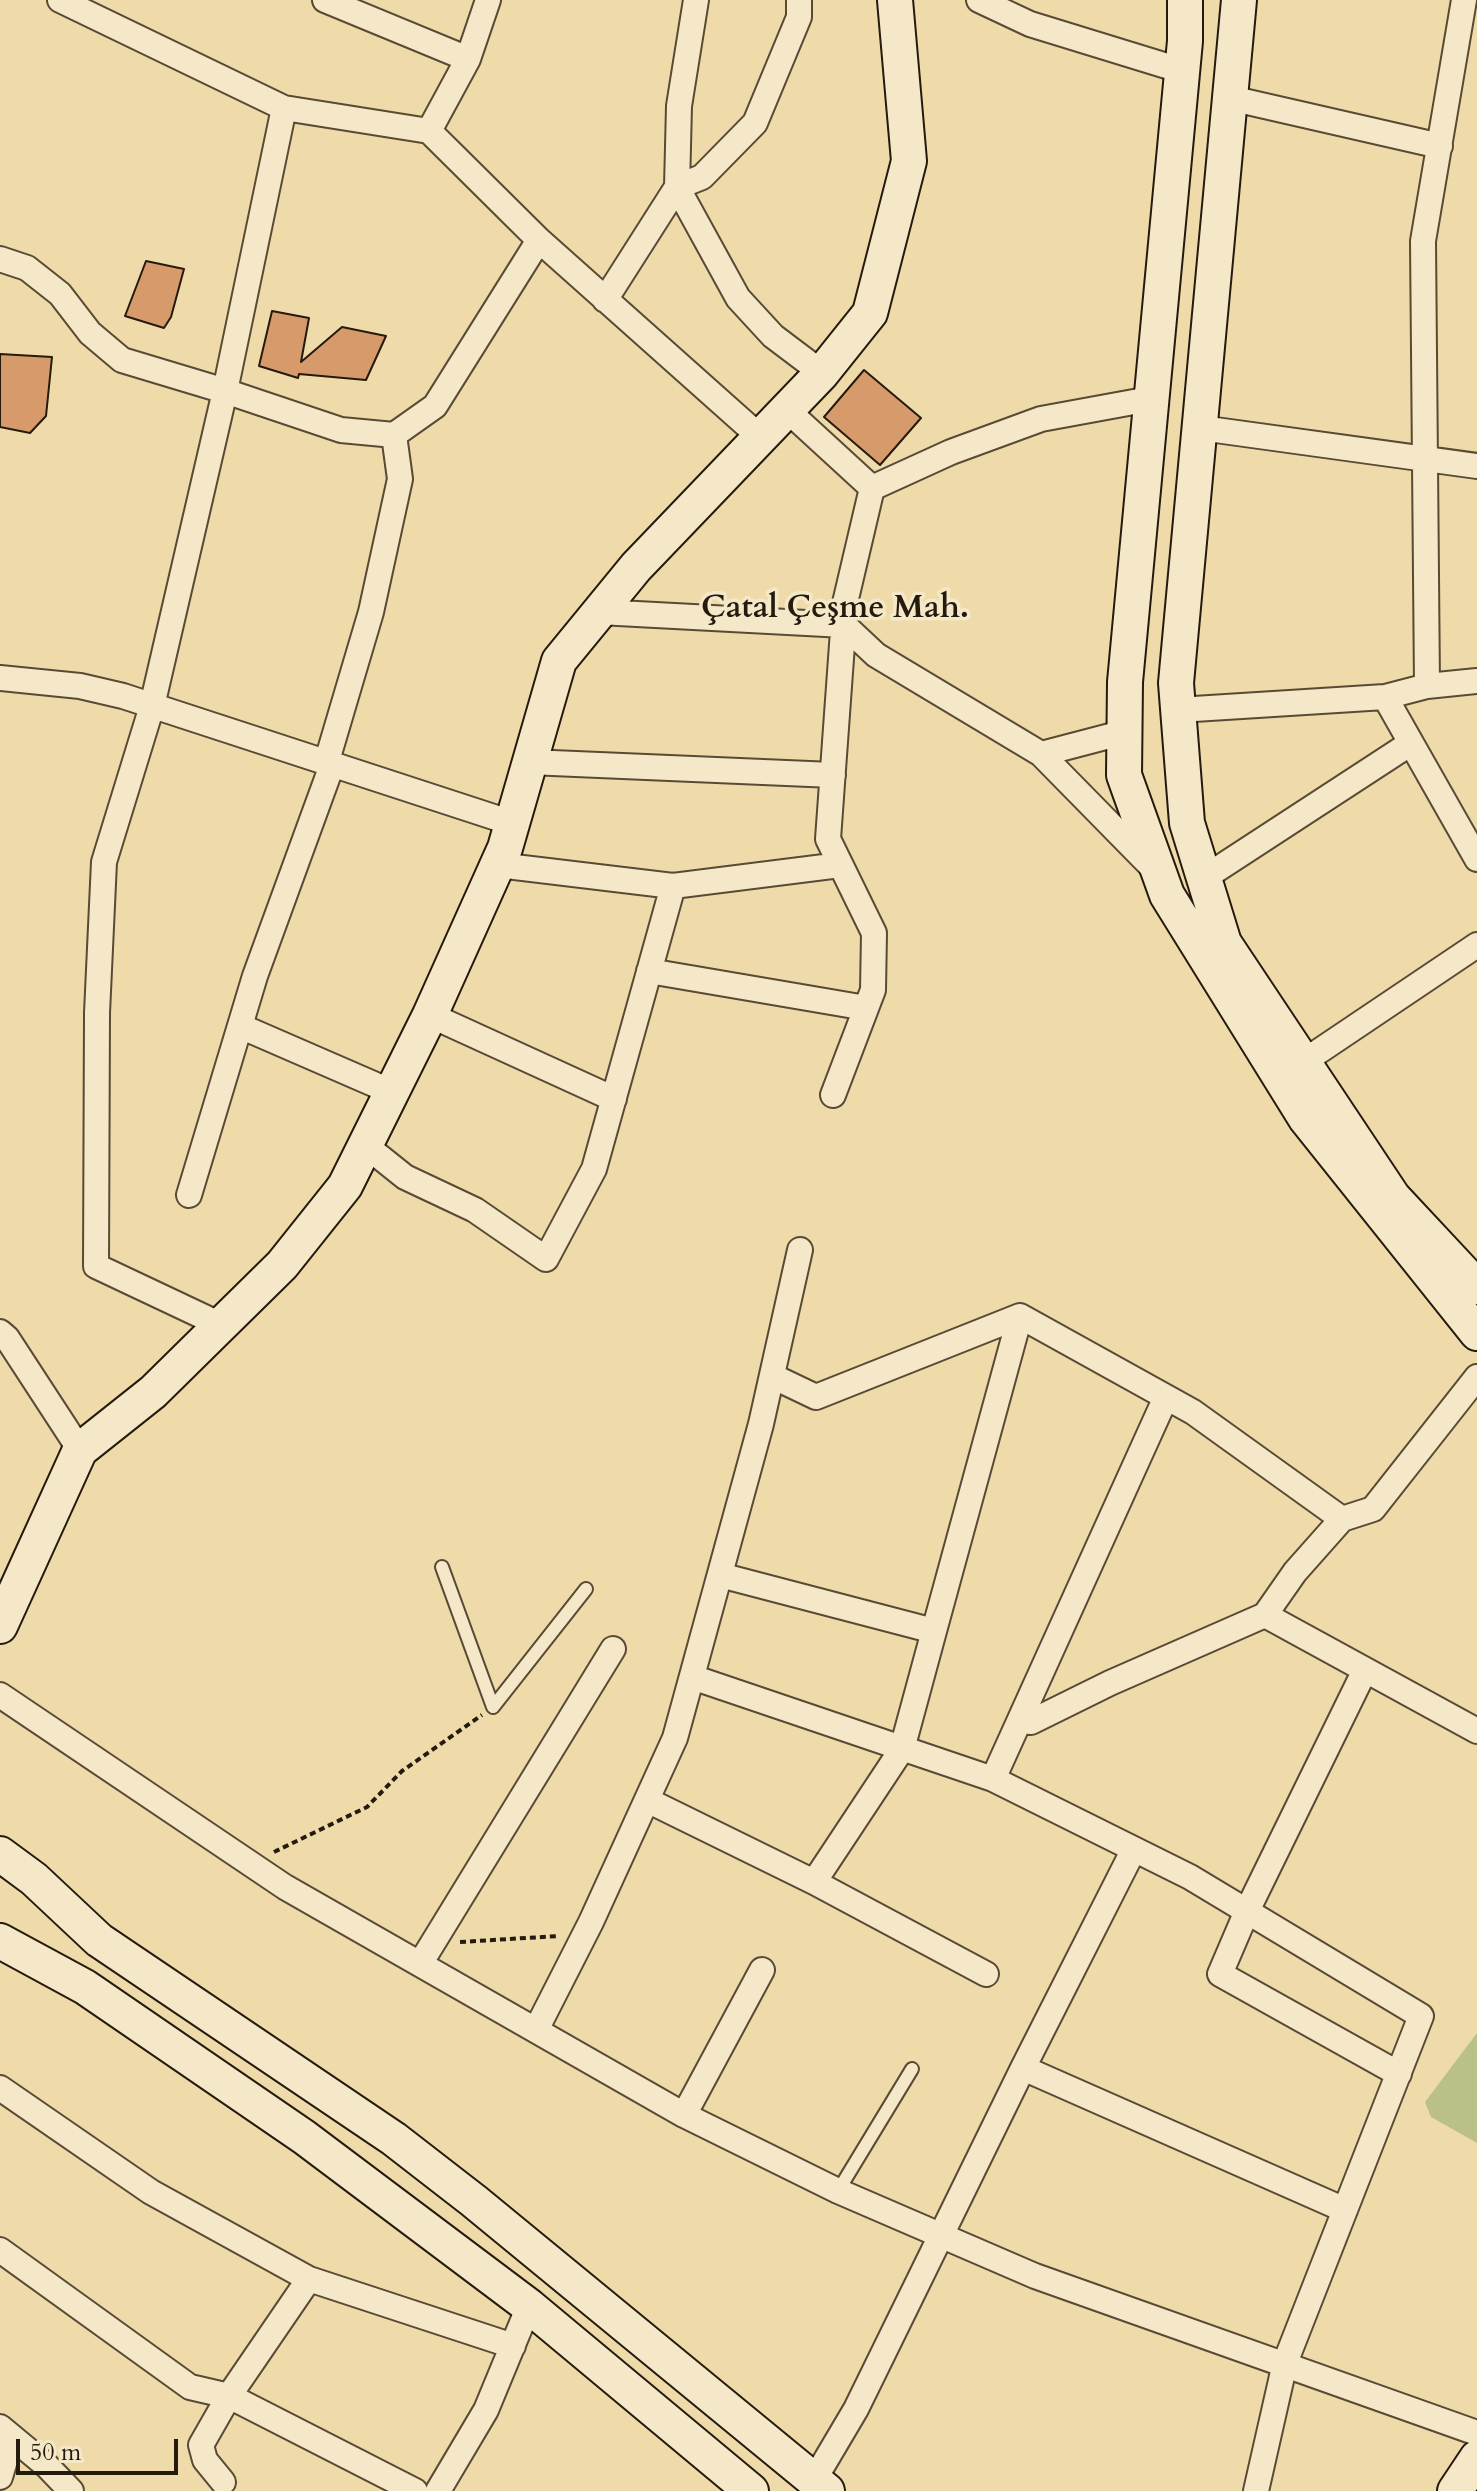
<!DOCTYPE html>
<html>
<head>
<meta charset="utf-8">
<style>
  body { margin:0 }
  #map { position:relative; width:1477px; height:2491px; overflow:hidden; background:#efdbaa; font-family:Cardo,serif }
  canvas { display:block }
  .scale { position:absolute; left:16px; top:2439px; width:162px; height:36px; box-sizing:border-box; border:4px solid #251a0e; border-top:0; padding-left:10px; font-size:24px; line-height:28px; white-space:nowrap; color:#251a0e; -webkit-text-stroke:6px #f5e8c8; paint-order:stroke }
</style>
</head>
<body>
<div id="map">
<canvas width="1477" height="2491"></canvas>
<div class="scale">50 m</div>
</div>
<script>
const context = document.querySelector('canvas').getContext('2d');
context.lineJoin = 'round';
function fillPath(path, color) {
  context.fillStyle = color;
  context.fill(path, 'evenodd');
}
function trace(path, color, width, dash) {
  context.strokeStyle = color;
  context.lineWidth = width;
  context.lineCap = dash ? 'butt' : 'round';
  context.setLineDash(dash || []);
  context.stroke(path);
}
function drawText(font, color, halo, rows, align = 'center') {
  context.font = font + ' Cardo,serif';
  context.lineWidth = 7;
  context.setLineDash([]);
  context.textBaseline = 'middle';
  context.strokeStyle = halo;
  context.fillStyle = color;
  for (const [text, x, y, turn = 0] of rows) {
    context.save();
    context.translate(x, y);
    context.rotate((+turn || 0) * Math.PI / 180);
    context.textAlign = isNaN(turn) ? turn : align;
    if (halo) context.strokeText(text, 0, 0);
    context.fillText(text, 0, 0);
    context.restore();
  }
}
fillPath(new Path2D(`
  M 1477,2033 L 1477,2143 L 1431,2117 L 1425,2102 Z`), '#b9c088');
const building = new Path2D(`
  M 146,261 L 184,269 L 171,317 L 164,328 L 125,316 Z
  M 272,311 L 309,318 L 301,362 L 342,327 L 386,336 L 366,380 L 299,374 L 298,378 L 259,366 Z
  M 0,354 L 52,357 L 46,416 L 30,433 L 0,427 Z
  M 864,370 L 921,418 L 880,465 L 824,417 Z`);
fillPath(building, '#d69a6b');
trace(building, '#251a0e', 2);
const lane = new Path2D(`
  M 442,1567 L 493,1707 L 586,1589
  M 838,2191 L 912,2069`);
const street = new Path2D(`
  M 60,0 L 284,108 L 429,131 L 468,59 L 488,0
  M 325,0 L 468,59
  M 799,0 L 799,17 L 755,123 L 702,177 L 677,187 L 738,298 L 773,336 L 822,373
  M 979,0 L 1030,24 L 1183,71
  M 1230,98 L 1440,146
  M 429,131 L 539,240 L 760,437
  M 0,259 L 27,268 L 60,294 L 90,333 L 122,360 L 225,391 L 341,430 L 394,435 L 435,406 L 539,240
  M 605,300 L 677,187 L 679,106 L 696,0
  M 787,410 L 872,488 L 845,603 L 828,839 L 874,933 L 873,990 L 833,1095
  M 1201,428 L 1477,466
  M 872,488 L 951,452 L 1041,419 L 1150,399
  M 599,612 L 844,625 L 876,655 L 1041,754 L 1153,868
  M 0,678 L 80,686 L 123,696 L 512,823
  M 1427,686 L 1477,681
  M 1385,697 L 1427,686 L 1423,241 L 1464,0
  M 1178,710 L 1385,697 L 1477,859
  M 1041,754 L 1125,732
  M 529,762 L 833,775
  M 326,764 L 371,612 L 400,479 L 394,435
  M 498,865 L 673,886 L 840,865
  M 1204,878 L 1411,743
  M 649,971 L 866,1008
  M 430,1015 L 614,1099
  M 240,1026 L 392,1092
  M 1303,1062 L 1477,945
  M 365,1145 L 405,1177 L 475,1210 L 546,1259 L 594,1169 L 673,886
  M 189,1195 L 255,976 L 332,765
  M 221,1325 L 96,1266 L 97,1013 L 104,862 L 152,706 L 225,391 L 284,108
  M 0,1332 L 7,1338 L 80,1450
  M 772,1376 L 816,1397 L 1020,1316 L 1193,1412 L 1342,1519 L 1373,1509 L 1477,1377
  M 720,1575 L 934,1631 L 902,1749 L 814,1882
  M 1265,1615 L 1295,1572 L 1342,1519
  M 934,1631 L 1020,1316
  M 1365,1670 L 1247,1911 L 1220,1974 L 1399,2074
  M 692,1677 L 993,1779 L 1190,1877 L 1421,2016 L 1285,2363 L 1256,2491
  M 0,1695 L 285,1887 L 684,2115 L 838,2191 L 1035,2276 L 1477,2433
  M 1020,1721 L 1031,1722 L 1110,1683 L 1265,1615 L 1477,1731
  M 993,1779 L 1166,1397
  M 647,1800 L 814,1882 L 986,1974
  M 420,1964 L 613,1649
  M 536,2030 L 591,1922 L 675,1738 L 761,1424 L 800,1250
  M 1023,2068 L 1345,2210
  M 0,2088 L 151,2192 L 309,2279 L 513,2346
  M 684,2115 L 762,1970
  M 0,2250 L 190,2387 L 229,2396 L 415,2491
  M 0,2427 L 47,2466 L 71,2491
  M 0,2477 L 12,2437
  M 814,2480 L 856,2409 L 1023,2068 L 1133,1851
  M 223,2482 L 205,2460 L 201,2445 L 229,2396 L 309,2279
  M 438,2491 L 486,2410 L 529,2306`);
const secondary = new Path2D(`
  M 1185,0 L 1185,41 L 1125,682 L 1124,775 L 1167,895 L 1306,1119 L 1477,1333
  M 1239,0 L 1176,683 L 1187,823 L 1224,943 L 1393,1197 L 1477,1287
  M 0,1626 L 80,1450 L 153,1392 L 282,1265 L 345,1186 L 430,1015 L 505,848 L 559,661 L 636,567 L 822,373 L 870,313 L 909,161 L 895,0
  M 0,1854 L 34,1879 L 99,1940 L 394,2139 L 474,2201 L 827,2491
  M 0,1941 L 85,1987 L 304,2137 L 529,2306 L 751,2491
  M 1455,2491 L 1477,2458`);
trace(lane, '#584a35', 16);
trace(street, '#584a35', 28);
trace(secondary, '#251a0e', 38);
trace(new Path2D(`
  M 274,1852 L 367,1807 L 402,1771 L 482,1715
  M 460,1942 L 559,1936`), '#251a0e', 4, [6, 4]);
trace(lane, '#f5e8c8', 12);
trace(street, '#f5e8c8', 24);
trace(secondary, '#f5e8c8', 34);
drawText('bold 32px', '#251a0e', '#f5e8c8', [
  ["Çatal Çeşme Mah.",835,610]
]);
</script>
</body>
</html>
